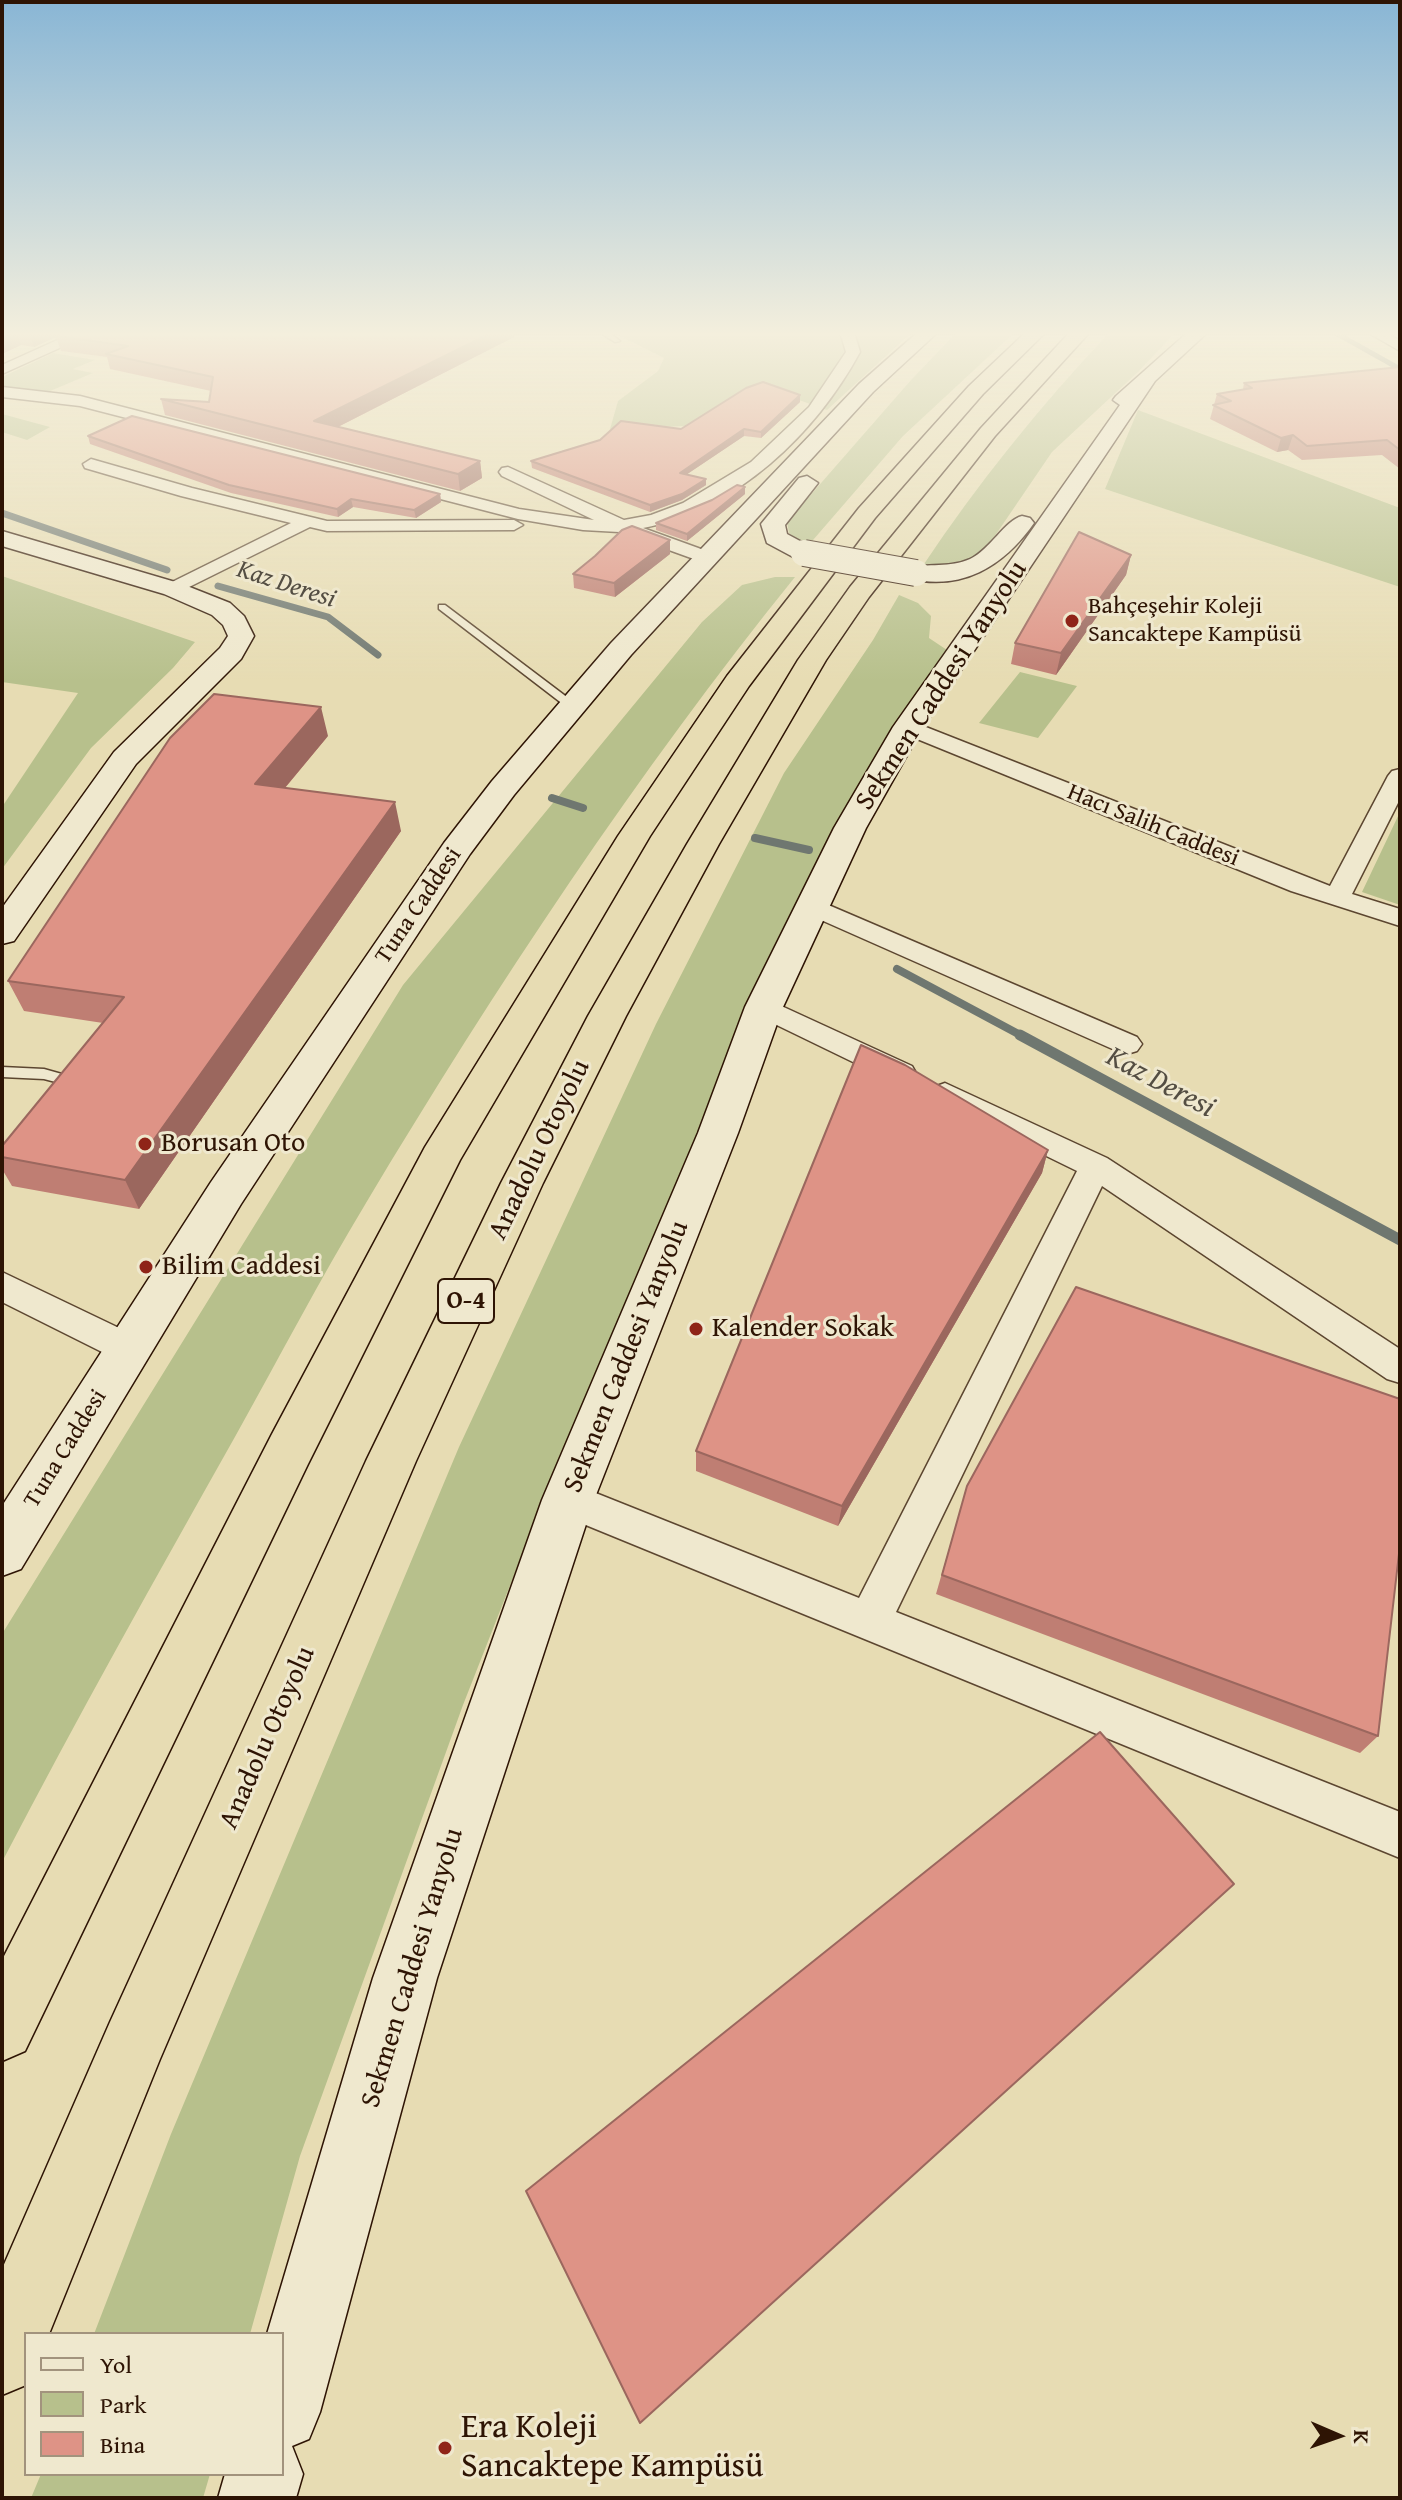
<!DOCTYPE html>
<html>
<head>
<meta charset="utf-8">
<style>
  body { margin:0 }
  #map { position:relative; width:1402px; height:2500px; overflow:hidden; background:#e7dcb3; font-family:"Gentium Book Plus",serif }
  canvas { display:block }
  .frame { position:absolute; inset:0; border:4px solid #2e1404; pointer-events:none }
  .legend { position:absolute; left:24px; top:2332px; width:260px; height:144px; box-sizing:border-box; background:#efe8ce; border:2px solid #a2937d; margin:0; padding:10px 14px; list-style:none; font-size:24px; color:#2e1404 }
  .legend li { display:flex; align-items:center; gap:16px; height:40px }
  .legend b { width:40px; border:2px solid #a2937d }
  .north { position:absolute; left:1298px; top:2396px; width:80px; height:80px; -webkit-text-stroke:6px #efe8ce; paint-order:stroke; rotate:92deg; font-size:22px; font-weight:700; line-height:32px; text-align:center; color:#2e1404 }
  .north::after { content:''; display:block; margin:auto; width:28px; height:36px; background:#2e1404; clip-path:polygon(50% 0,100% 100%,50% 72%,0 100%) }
</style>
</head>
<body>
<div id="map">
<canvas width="1402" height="2500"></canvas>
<div class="frame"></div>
<ul class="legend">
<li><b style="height:10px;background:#efe8ce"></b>Yol</li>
<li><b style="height:22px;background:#b7c08c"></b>Park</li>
<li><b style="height:22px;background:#de9386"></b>Bina</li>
</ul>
<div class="north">K</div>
</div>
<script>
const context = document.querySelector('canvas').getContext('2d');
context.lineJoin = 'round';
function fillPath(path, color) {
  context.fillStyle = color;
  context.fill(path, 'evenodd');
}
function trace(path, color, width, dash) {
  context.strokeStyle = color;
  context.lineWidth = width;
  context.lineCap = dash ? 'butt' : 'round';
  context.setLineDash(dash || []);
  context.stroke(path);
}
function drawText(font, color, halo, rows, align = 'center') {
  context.font = font + ' "Gentium Book Plus",serif';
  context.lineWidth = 6;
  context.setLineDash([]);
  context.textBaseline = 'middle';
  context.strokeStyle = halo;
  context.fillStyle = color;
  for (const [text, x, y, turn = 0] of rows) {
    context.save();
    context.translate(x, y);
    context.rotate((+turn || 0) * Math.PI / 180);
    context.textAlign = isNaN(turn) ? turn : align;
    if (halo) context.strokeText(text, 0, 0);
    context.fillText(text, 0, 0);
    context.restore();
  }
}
fillPath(new Path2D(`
  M 614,333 L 911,333 L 827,410 L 768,389 L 738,424 L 610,429 L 618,401 L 658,371 L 664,358 Z
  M 956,333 L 1014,333 L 903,436 L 807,547 L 789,533 L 787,522 L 911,380 Z
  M 1109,333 L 1175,333 L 1138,372 L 1052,452 L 986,549 L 965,564 L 922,567 C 978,483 1040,406 1109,333 Z
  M 53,353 L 95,360 L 73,369 L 93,373 L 43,394 L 2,389 L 2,377 Z
  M 1138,410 L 1400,508 L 1400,587 L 1105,489 Z
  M 2,414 L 50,427 L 27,440 L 2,432 Z
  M 2,576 L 195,642 L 173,668 L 91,748 L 2,869 L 2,807 L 78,693 L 2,682 Z
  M 775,577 L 795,577 C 636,774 496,986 366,1203 C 320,1279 279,1358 236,1435 C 156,1577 77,1718 2,1862 L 2,1634 L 403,985 L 702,622 L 742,585 Z
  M 899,595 L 918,603 L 931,616 L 929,638 L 950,652 L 544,1499 L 463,1705 L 300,2156 L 250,2334 L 94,2334 L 171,2134 L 459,1447 L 656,1024 L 784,773 L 873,640 Z
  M 1020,672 L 1077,686 L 1038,738 L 979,723 Z
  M 1400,812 L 1400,905 L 1362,892 Z
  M 41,2474 L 210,2474 L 203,2498 L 31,2498 Z`), '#b7c08c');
trace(new Path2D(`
  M 1334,332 L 1400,369`), '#6f7770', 5);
trace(new Path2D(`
  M 2,513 L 167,570
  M 218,586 L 328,617 L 378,655`), '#6f7770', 7);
trace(new Path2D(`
  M 552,798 L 583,808
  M 755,838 L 809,850
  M 897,969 L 1024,1037`), '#6f7770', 8);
trace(new Path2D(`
  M 1020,1035 L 1400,1240`), '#6f7770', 11);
const service = new Path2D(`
  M 599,332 L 608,332 L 620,341 L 615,342 Z
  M 439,605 L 445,605 L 576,704 L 576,708 L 568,708 L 439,609 Z
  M 2,1067 L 44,1069 L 76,1078 L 78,1081 L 71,1086 L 44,1079 L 2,1077 Z`);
const minor = new Path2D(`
  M 75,332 L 95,332 L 2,374 L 2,365 Z
  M 840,332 L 854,332 L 860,352 C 816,433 737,510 643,528 L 712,553 L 714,557 L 712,561 L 705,563 L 619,532 L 583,530 L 518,519 L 80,406 L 2,397 L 2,387 L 80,396 L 519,509 L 594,520 L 502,476 L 499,472 L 502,468 L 508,467 L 624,520 L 651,515 L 683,503 L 751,462 L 809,407 L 846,352 Z
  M 1367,332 L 1385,332 L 1400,341 L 1400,351 Z
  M 91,459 L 192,488 L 327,521 L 514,520 L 523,525 L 514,530 L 327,531 L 310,527 L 173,595 L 163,589 L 166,585 L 291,523 L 181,496 L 85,468 L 83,464 Z
  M 908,720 L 1330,886 L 1388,776 L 1392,771 L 1400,769 L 1400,799 L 1352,894 L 1400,909 L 1400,926 L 1291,891 L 900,732 L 897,727 L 900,722 Z
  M 812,898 L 1137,1037 L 1142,1044 L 1137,1051 L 1127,1054 L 1117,1051 L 803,912 L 799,906 L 803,900 Z
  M 764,998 L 912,1066 L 916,1073 L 912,1080 L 901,1083 L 890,1080 L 754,1014 L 750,1007 L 754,1000 Z
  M 945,1083 L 1107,1158 L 1400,1349 L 1400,1383 L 1387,1379 L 1102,1186 L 896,1612 L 1400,1812 L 1400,1858 L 554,1512 L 548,1500 L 554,1488 L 568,1482 L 859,1598 L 1077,1171 L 934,1101 L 930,1094 L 934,1087 Z
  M 2,1272 L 142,1339 L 147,1349 L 142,1359 L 129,1364 L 116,1359 L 2,1302 Z`);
const secondary = new Path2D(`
  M 918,332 L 938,332 L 873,392 L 631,655 L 514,795 L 470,854 L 241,1204 L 21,1569 L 2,1576 L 2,1506 L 211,1182 L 444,843 L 492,781 L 611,643 L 859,384 Z
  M 1188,332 L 1208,332 L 1155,381 L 923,727 L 866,828 L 783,1007 L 738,1133 L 594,1500 L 437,1978 L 320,2412 L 309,2439 L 292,2446 L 303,2474 L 296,2498 L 218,2498 L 225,2474 L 282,2474 L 282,2334 L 267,2334 L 373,1978 L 542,1500 L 698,1133 L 745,1007 L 834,828 L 893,727 L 1120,405 L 1113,400 L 1116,396 Z
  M 807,476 L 818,483 L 785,525 L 787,534 L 813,548 L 816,553 L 813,558 L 795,558 L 767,543 L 761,524 L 799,478 Z
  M 1022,516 L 1030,518 L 1034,523 C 1004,566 962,592 907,578 L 903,573 L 907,568 C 928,563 950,568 970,559 C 990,550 1005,520 1022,516 Z
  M 2,531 L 182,584 L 230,603 L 244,616 L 254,636 L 241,659 L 136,764 L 14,941 L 2,944 L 2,908 L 114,752 L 220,648 L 228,636 L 223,625 L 212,615 L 164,594 L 2,546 Z`);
const motorway = new Path2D(`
  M 1026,332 L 1046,332 L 983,394 L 875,518 L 749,686 L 650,836 L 460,1160 L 308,1464 L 25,2051 L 2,2061 L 2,1960 L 272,1434 L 425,1147 L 618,836 L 727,676 L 859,508 L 969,386 Z
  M 1070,332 L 1090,332 L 995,436 L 869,597 L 826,660 L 719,844 L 626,1016 L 543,1183 L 416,1461 L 160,2059 L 49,2334 L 26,2334 L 26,2385 L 2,2395 L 2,2269 L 110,2022 L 366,1461 L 501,1183 L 588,1016 L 687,844 L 798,660 L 850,587 L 981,428 Z`);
trace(service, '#5c4630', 3);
trace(minor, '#5c4630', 3);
trace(secondary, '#2e1404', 3);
trace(motorway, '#2e1404', 3);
fillPath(service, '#efe8ce');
fillPath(minor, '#efe8ce');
fillPath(secondary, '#efe8ce');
fillPath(motorway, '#e7dcb3');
const secondaryBridge = new Path2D(`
  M 804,553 L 916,573`);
trace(secondaryBridge, '#2e1404', 28, []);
trace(secondaryBridge, '#efe8ce', 26);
fillPath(new Path2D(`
  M 2,332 L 514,332 L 514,337 L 338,427 L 480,461 L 482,478 L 460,491 L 165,415 L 161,399 L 209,402 L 211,391 L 110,369 L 107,357 L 61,351 L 56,337 L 34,347 L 21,345 L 2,354 Z
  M 1400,367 L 1400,469 L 1382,455 L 1302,460 L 1288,450 L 1277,452 L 1210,419 L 1217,394 L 1243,389 L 1244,383 Z
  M 800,402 L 761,438 L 744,436 L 687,474 L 706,485 L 682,500 L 650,512 L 532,468 L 531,461 L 600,440 L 681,429 Z
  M 88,436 L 440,494 L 441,502 L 416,518 L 353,507 L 338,517 L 231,493 L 90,444 Z
  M 745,494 L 687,541 L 656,530 L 656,523 L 712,500 Z
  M 670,554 L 615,597 L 574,588 L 573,574 Z
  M 1131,555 L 1126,575 L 1056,675 L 1011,664 L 1015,643 Z
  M 328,736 L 285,788 L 401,831 L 139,1209 L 12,1186 L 2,1169 L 2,1146 L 103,1023 L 24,1011 L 8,981 Z
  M 1048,1150 L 1042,1173 L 838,1526 L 696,1471 L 696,1451 Z
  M 967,1486 L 1378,1736 L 1360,1753 L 936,1594 Z`), '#bf7e73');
fillPath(new Path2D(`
  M 12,332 L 16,332 L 21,345 L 2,354 L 2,337 Z
  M 29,332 L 67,332 L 56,336 L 56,337 L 34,347 Z
  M 493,332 L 514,332 L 514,337 L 318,437 L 314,421 Z
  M 800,395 L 800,402 L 761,438 L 761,432 Z
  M 744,429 L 744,436 L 680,479 L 680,473 Z
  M 1293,435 L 1288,450 L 1277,452 L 1281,438 Z
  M 480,461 L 482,478 L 460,491 L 458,474 Z
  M 706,479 L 706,485 L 682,500 L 650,512 L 650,505 Z
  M 745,487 L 745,494 L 687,541 L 687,534 Z
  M 440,494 L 441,502 L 416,518 L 414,510 Z
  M 351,499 L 353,507 L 338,517 L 337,509 Z
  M 670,540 L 670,554 L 615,597 L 614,583 Z
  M 1131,555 L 1126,575 L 1056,675 L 1061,653 Z
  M 321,707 L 328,736 L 263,814 L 255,784 Z
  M 395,802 L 401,831 L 139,1209 L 125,1180 Z
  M 1048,1150 L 1042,1173 L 838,1526 L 842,1506 Z`), '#9b675e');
const building = new Path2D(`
  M 2,332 L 12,332 L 2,337 Z
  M 64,332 L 493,332 L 314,421 L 480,461 L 458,474 L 161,399 L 209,402 L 213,377 L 106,354 L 128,346 L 56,336 Z
  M 1400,367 L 1400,450 L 1387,440 L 1307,446 L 1293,435 L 1281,438 L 1213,405 L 1231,401 L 1217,394 L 1252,388 L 1244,383 Z
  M 763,382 L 800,395 L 761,432 L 744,429 L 680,473 L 706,479 L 682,494 L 650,505 L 531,461 L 600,440 L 621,421 L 681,429 L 746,388 Z
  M 132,416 L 440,494 L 414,510 L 351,499 L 337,509 L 229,485 L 88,436 Z
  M 737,485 L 745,487 L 687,534 L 656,523 L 712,500 Z
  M 632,526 L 670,540 L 614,583 L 573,574 L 595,556 L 622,530 Z
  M 1079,532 L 1131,555 L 1061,653 L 1015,643 Z
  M 214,694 L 321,707 L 255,784 L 395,802 L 125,1180 L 2,1157 L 2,1146 L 124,997 L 8,981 L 170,738 Z
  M 861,1045 L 905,1065 L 1048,1150 L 842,1506 L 696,1451 Z
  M 1076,1287 L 1400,1399 L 1400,1545 L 1378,1736 L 942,1575 L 967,1486 Z
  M 1100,1732 L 1234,1884 L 640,2423 L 526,2191 Z`);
fillPath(building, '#de9386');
trace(building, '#9b675e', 2);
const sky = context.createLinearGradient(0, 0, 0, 682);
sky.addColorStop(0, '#89b6d5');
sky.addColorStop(0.49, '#f4efdd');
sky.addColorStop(1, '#f4efdd00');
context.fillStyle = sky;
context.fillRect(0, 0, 1402, 682);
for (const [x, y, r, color] of [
  [1072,621,8,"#8f2418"],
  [145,1144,8,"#8f2418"],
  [146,1267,8,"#8f2418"],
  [696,1329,8,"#8f2418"],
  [445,2448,8,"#8f2418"]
]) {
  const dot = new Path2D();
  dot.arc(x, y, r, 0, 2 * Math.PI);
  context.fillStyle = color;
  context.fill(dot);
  trace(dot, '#efe8ce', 3);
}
drawText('24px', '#2e1404', '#efe8ce', [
  ["Bahçeşehir Koleji",1088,607],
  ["Sancaktepe Kampüsü",1088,635]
], 'left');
drawText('24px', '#2e1404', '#efe8ce', [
  ["Hacı Salih Caddesi",1153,826,22],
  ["Tuna Caddesi",419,906,-56],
  ["Tuna Caddesi",66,1449,-58]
]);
drawText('italic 26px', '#544e43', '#efe8ce', [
  ["Kaz Deresi",286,585,18]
]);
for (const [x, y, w] of [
  [466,1301,56]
]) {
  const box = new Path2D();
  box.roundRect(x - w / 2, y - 22, w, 44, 6);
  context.fillStyle = '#efe8ce';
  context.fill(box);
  trace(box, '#2e1404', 2);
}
drawText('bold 26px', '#2e1404', null, [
  ["O-4",466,1301]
]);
drawText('28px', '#2e1404', '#efe8ce', [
  ["Sekmen Caddesi Yanyolu",942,686,-57],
  ["Anadolu Otoyolu",540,1150,-64],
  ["Sekmen Caddesi Yanyolu",627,1357,-68],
  ["Anadolu Otoyolu",268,1738,-66],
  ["Sekmen Caddesi Yanyolu",413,1968,-73]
]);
drawText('28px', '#2e1404', '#efe8ce', [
  ["Borusan Oto",161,1144],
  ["Bilim Caddesi",162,1267],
  ["Kalender Sokak",712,1329]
], 'left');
drawText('italic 30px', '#544e43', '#efe8ce', [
  ["Kaz Deresi",1160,1083,28]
]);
drawText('34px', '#2e1404', '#efe8ce', [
  ["Era Koleji",461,2428],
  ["Sancaktepe Kampüsü",461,2467]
], 'left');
</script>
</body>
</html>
